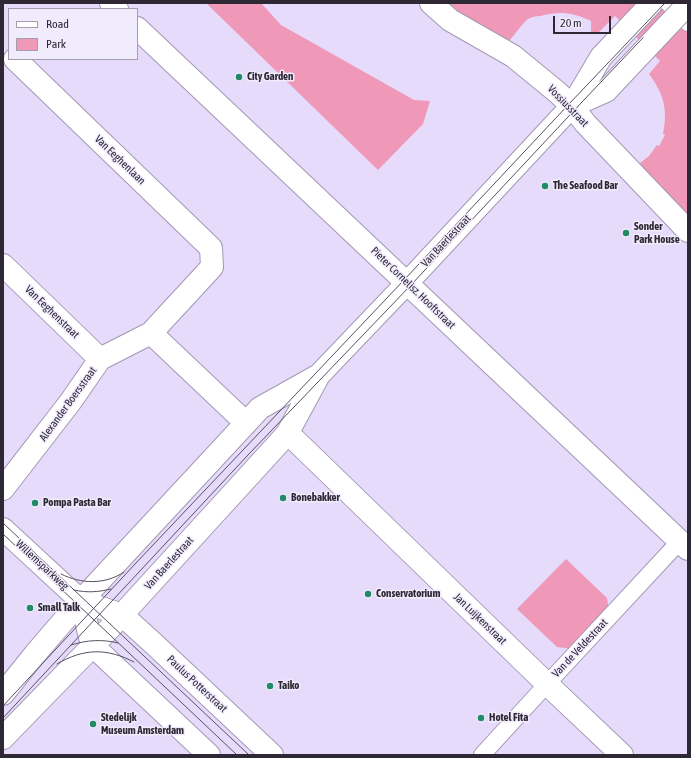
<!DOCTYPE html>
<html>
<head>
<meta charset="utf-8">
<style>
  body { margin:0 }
  #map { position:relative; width:691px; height:758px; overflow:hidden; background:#e6dbfa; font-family:"Asap Condensed",sans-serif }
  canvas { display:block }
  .frame { position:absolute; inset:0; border:4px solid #2d2834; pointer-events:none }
  .legend { position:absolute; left:8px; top:8px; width:130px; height:52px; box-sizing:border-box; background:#f1ebfe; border:1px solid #a39dad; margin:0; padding:5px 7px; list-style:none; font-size:12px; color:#2d2834 }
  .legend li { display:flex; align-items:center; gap:8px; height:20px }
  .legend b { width:20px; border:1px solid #a39dad }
  .scale { position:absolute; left:553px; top:16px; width:58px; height:18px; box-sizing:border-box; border:2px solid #2d2834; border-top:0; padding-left:5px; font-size:12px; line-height:14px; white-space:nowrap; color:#2d2834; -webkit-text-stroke:3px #f1ebfe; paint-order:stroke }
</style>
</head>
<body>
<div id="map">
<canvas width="691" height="758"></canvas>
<div class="frame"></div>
<ul class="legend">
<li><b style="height:5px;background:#fff"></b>Road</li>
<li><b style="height:11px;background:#ef98b8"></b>Park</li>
</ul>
<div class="scale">20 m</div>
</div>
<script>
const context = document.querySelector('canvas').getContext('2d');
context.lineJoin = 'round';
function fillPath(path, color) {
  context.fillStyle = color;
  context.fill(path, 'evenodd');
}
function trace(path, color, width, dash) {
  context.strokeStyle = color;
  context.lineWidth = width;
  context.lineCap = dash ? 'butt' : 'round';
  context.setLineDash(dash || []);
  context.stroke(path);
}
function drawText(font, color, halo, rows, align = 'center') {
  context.font = font + ' "Asap Condensed",sans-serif';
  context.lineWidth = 3;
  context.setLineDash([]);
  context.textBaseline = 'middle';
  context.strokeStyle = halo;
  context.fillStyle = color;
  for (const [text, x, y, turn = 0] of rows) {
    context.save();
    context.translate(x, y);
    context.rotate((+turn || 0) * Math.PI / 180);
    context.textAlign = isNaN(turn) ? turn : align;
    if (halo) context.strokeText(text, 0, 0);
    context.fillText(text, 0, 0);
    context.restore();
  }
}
fillPath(new Path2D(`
  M 206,3 L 261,3 L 281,25 L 414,100 L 430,101 L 423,124 L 378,170 Z
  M 449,3 L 688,3 L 688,215 L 639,165 L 641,164 L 640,163 L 649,156 L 657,145 L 659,146 L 665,135 L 663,134 C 668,110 664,94 649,74 L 660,61 L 615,16 L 599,32 L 591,32 L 591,21 C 572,12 560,11 540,16 C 536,16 531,17 528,19 C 522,24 515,34 510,40 L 506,41 L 459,12 Z
  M 566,559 L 607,598 L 609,610 L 573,649 L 557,647 L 517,609 Z`), '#ef98b8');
const pedestrian = new Path2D(`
  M 668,3 L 688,23
  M 482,755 L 547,684 L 680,541`);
const minor = new Path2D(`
  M 111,3 L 117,9
  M 431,3 L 450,20 L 513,56 L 557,92 L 572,106 L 585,123 L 688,231
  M 137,28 L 688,549
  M 3,265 L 100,359
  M 151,333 L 246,423
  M 287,434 L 295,440 L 547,684 L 622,755
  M 3,489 L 71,401 L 100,359 L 151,333 L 212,267 L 211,248 L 15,59
  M 122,615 L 154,644 L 272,755
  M 92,645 L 209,755`);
const tertiary = new Path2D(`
  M 572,106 L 606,91 L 654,40
  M 3,529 L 81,601 L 122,615
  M 81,601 L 92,645
  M 3,694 L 35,654 L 78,604 L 260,408 L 319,375 L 407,283 L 572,106 L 601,57 L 652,3
  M 3,738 L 109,629 L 287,434 L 319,375`);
trace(pedestrian, '#a398b5', 18);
trace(minor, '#a398b5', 24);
trace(tertiary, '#a398b5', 24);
trace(pedestrian, '#fff', 16);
trace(minor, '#fff', 22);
trace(tertiary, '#fff', 22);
trace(new Path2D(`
  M 3,523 L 249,755
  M 3,534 L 237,755
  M 61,574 C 81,584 105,585 124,572
  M 74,590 C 87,593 99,592 111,589
  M 71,645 C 87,640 102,639 118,643
  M 57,664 C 84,648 107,648 134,662
  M 3,706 L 135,564 L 404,280 L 569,104 L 665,3
  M 3,718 L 248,455 L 410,286 L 582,102 L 676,3`), '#585162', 1);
const tertiaryBridge = new Path2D(`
  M 654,40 L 688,4`);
trace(tertiaryBridge, '#a398b5', 24, []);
trace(tertiaryBridge, '#fff', 22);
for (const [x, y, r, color] of [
  [239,77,4,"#218a67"],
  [545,186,4,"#218a67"],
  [626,233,4,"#218a67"],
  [283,498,4,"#218a67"],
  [35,503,4,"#218a67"],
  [368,594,4,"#218a67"],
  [30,608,4,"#218a67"],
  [270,686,4,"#218a67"],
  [481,718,4,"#218a67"],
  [93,724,4,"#218a67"]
]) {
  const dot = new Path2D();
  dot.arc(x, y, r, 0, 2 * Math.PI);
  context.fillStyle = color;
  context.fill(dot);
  trace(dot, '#f1ebfe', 1.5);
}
drawText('bold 11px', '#2d2834', '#f1ebfe', [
  ["City Garden",247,77],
  ["The Seafood Bar",553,186],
  ["Sonder",634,227],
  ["Park House",634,240],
  ["Bonebakker",291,498],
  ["Pompa Pasta Bar",43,503],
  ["Conservatorium",376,594],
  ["Small Talk",38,608],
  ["Taiko",278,686],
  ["Stedelijk",101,718],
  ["Museum Amsterdam",101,731],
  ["Hotel Fita",489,718]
], 'left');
drawText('11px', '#2d2834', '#f1ebfe', [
  ["Vossiusstraat",568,106,46],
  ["Van Eeghenlaan",120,160,44],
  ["Van Baerlestraat",446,241,-47],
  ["Pieter Cornelisz. Hooftstraat",413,288,44],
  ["Van Eeghenstraat",52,312,44],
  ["Alexander Boersstraat",68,404,-54],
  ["Van Baerlestraat",169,563,-48],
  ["Willemsparkweg",42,565,43],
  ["Jan Luijkenstraat",480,619,44],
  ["Van de Veldestraat",580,648,-47],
  ["Paulus Potterstraat",197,684,43]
]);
</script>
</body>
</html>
